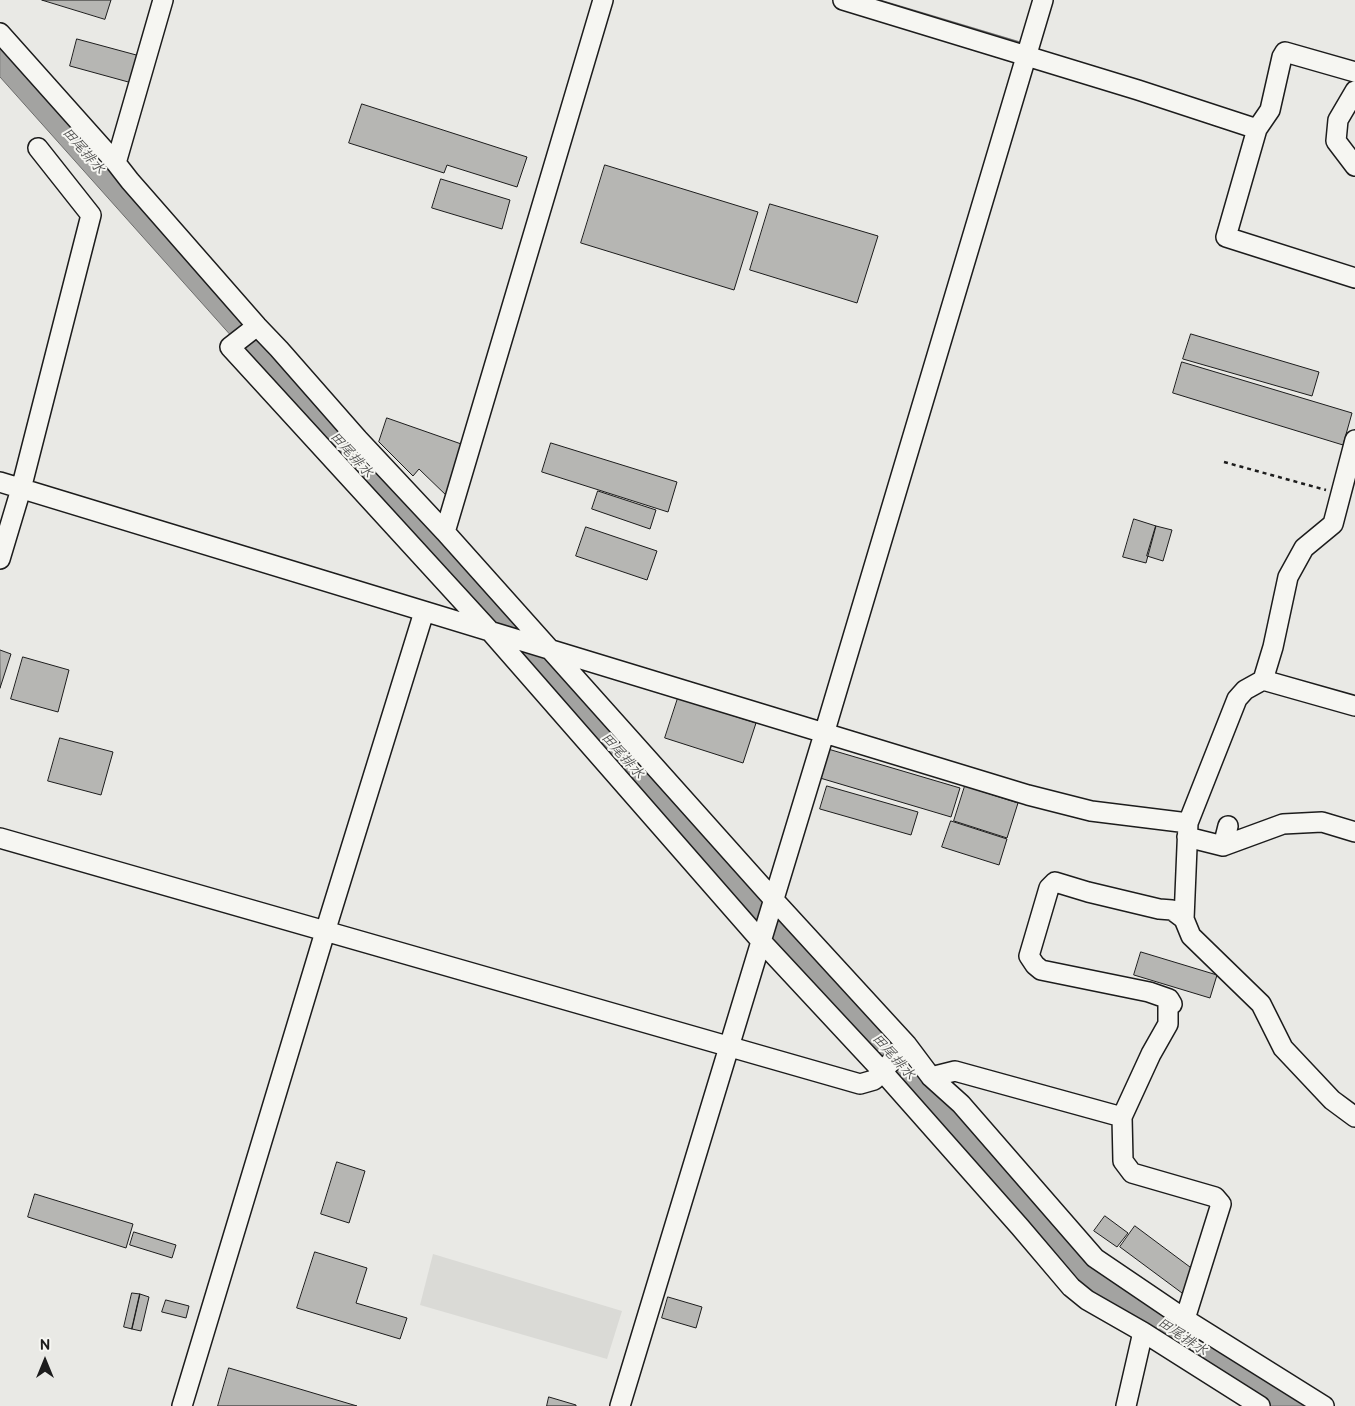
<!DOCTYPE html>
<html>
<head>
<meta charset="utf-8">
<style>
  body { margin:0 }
  #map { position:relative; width:1355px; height:1406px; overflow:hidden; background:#e9e9e5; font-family:"Balsamiq Sans",sans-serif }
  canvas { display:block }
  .north { position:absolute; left:20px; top:1336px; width:50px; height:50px; -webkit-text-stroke:4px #f6f6f2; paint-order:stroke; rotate:0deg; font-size:14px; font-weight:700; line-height:20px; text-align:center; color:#1c1c1c }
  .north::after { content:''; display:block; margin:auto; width:18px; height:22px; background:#1c1c1c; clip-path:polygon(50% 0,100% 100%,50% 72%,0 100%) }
</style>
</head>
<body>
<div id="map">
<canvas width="1355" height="1406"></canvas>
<div class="north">N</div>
</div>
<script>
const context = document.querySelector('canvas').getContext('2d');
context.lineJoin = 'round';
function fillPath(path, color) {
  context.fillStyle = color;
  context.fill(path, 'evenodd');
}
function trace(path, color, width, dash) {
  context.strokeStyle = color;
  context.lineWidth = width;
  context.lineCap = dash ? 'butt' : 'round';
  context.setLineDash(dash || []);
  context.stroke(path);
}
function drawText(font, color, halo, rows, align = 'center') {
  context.font = font + ' "Balsamiq Sans","LXGW WenKai TC",sans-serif';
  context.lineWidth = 4;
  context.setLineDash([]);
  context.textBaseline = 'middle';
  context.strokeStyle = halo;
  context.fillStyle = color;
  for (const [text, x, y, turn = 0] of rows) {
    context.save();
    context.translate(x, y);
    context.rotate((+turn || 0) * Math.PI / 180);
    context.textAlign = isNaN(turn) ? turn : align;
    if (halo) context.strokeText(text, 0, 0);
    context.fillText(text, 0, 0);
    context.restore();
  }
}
fillPath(new Path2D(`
  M 433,1254 L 622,1311 L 607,1359 L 420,1305 Z`), '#dadad6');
const water = new Path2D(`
  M 0,44 L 1093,1264 L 1310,1406 L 1271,1406 L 1075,1281 L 0,77 Z`);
fillPath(water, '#a3a3a1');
trace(water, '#6d6d6c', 1);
trace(new Path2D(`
  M 875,0 L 1018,43`), '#6d6d6c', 4);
const building = new Path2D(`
  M 42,0 L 111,0 L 105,19 Z
  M 77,39 L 140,56 L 132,83 L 70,66 Z
  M 362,104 L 527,157 L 517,187 L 447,165 L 444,173 L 349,143 Z
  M 605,165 L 758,212 L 734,290 L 581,243 Z
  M 441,179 L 510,200 L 502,229 L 432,208 Z
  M 770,204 L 878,236 L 857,303 L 750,270 Z
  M 1191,334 L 1319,372 L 1312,396 L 1183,359 Z
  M 1182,362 L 1352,413 L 1343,445 L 1173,393 Z
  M 387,418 L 467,446 L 449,498 L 419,469 L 413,476 L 379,442 Z
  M 551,443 L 677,482 L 668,512 L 542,472 Z
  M 598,491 L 656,510 L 650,529 L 592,509 Z
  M 1134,519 L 1156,526 L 1146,563 L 1123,557 Z
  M 1156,526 L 1172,530 L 1163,561 L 1147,556 Z
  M 586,527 L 657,551 L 647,580 L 576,556 Z
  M 0,650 L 11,654 L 0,688 Z
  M 23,657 L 69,670 L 58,712 L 11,699 Z
  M 678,698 L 756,723 L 743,763 L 665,738 Z
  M 60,738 L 113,752 L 101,795 L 48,781 Z
  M 828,749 L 960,788 L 951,817 L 820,778 Z
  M 827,786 L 918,812 L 911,835 L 820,809 Z
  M 965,786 L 1018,803 L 1007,838 L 954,821 Z
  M 951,821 L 1007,839 L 999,865 L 942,847 Z
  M 1141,952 L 1217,975 L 1210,998 L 1134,975 Z
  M 337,1162 L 365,1171 L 349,1223 L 321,1214 Z
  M 35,1194 L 133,1224 L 126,1248 L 28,1217 Z
  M 1105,1216 L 1128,1233 L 1117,1247 L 1094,1231 Z
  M 1135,1226 L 1198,1273 L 1182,1293 L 1120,1247 Z
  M 134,1232 L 176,1245 L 172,1258 L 130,1245 Z
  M 315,1252 L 367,1268 L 356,1303 L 407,1318 L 400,1339 L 297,1308 Z
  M 132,1293 L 140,1294 L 132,1329 L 124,1327 Z
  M 140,1294 L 149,1297 L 141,1331 L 132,1329 Z
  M 668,1297 L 702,1307 L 696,1328 L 662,1318 Z
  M 166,1300 L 189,1306 L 186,1318 L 162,1312 Z
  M 229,1368 L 357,1406 L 218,1406 Z
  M 549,1397 L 576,1405 L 576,1406 L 547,1406 Z`);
fillPath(building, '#b6b6b3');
trace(building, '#1c1c1c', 1);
const minor = new Path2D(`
  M 843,0 L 1138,90 L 1257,129 L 1226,237 L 1355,278
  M 0,33 L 116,163 L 130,181 L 257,326 L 279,349 L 358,439 L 445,532 L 774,900 L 907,1045 L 931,1077 L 961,1104 L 1095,1258 L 1185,1319 L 1324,1406
  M 1355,91 L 1338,120 L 1336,141 L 1355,166
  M 1257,129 L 1270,110 L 1282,57 L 1285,52 L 1355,72
  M 116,163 L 163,0
  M 257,326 L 230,347 L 489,630 L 761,941 L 882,1071 L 1020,1227 L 1071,1287 L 1087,1300 L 1143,1332 L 1260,1406
  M 1355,440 L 1333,524 L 1304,548 L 1288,577 L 1273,647 L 1263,680 L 1245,690 L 1237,699 L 1188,823 L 1184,919 L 1191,936 L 1261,1004 L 1283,1048 L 1332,1100 L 1355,1117
  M 0,482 L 1028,795 L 1091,811 L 1188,823
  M 445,532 L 603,0
  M 0,559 L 21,489 L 91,215 L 38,148
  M 1263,680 L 1355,706
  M 1187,837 L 1223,846 L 1283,824 L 1322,822 L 1355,832
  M 0,838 L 860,1084 L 874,1080 L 907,1045
  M 1223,846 L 1228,826
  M 1184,919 L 1172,910 L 1159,909 L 1088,892 L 1055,882 L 1049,888 L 1029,956 L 1035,965 L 1041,970 L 1149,992 L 1169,999 L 1172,1004 L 1168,1006 L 1168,1024 L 1151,1054 L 1122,1117 L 1123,1161 L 1132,1173 L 1215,1197 L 1221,1204 L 1185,1319
  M 931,1077 L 955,1071 L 1122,1117
  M 182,1406 L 325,932 L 424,612
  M 620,1406 L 824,734 L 1043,0
  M 1126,1406 L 1143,1332`);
trace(minor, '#1c1c1c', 22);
trace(new Path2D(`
  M 1224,462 L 1326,490`), '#1c1c1c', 2.5, [4, 4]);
trace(minor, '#f6f6f2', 19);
drawText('italic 14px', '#525251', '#f6f6f2', [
  ["田尾排水",83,151,49],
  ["田尾排水",351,455,48],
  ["田尾排水",622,756,48],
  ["田尾排水",893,1057,48],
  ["田尾排水",1182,1337,34]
]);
</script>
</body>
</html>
